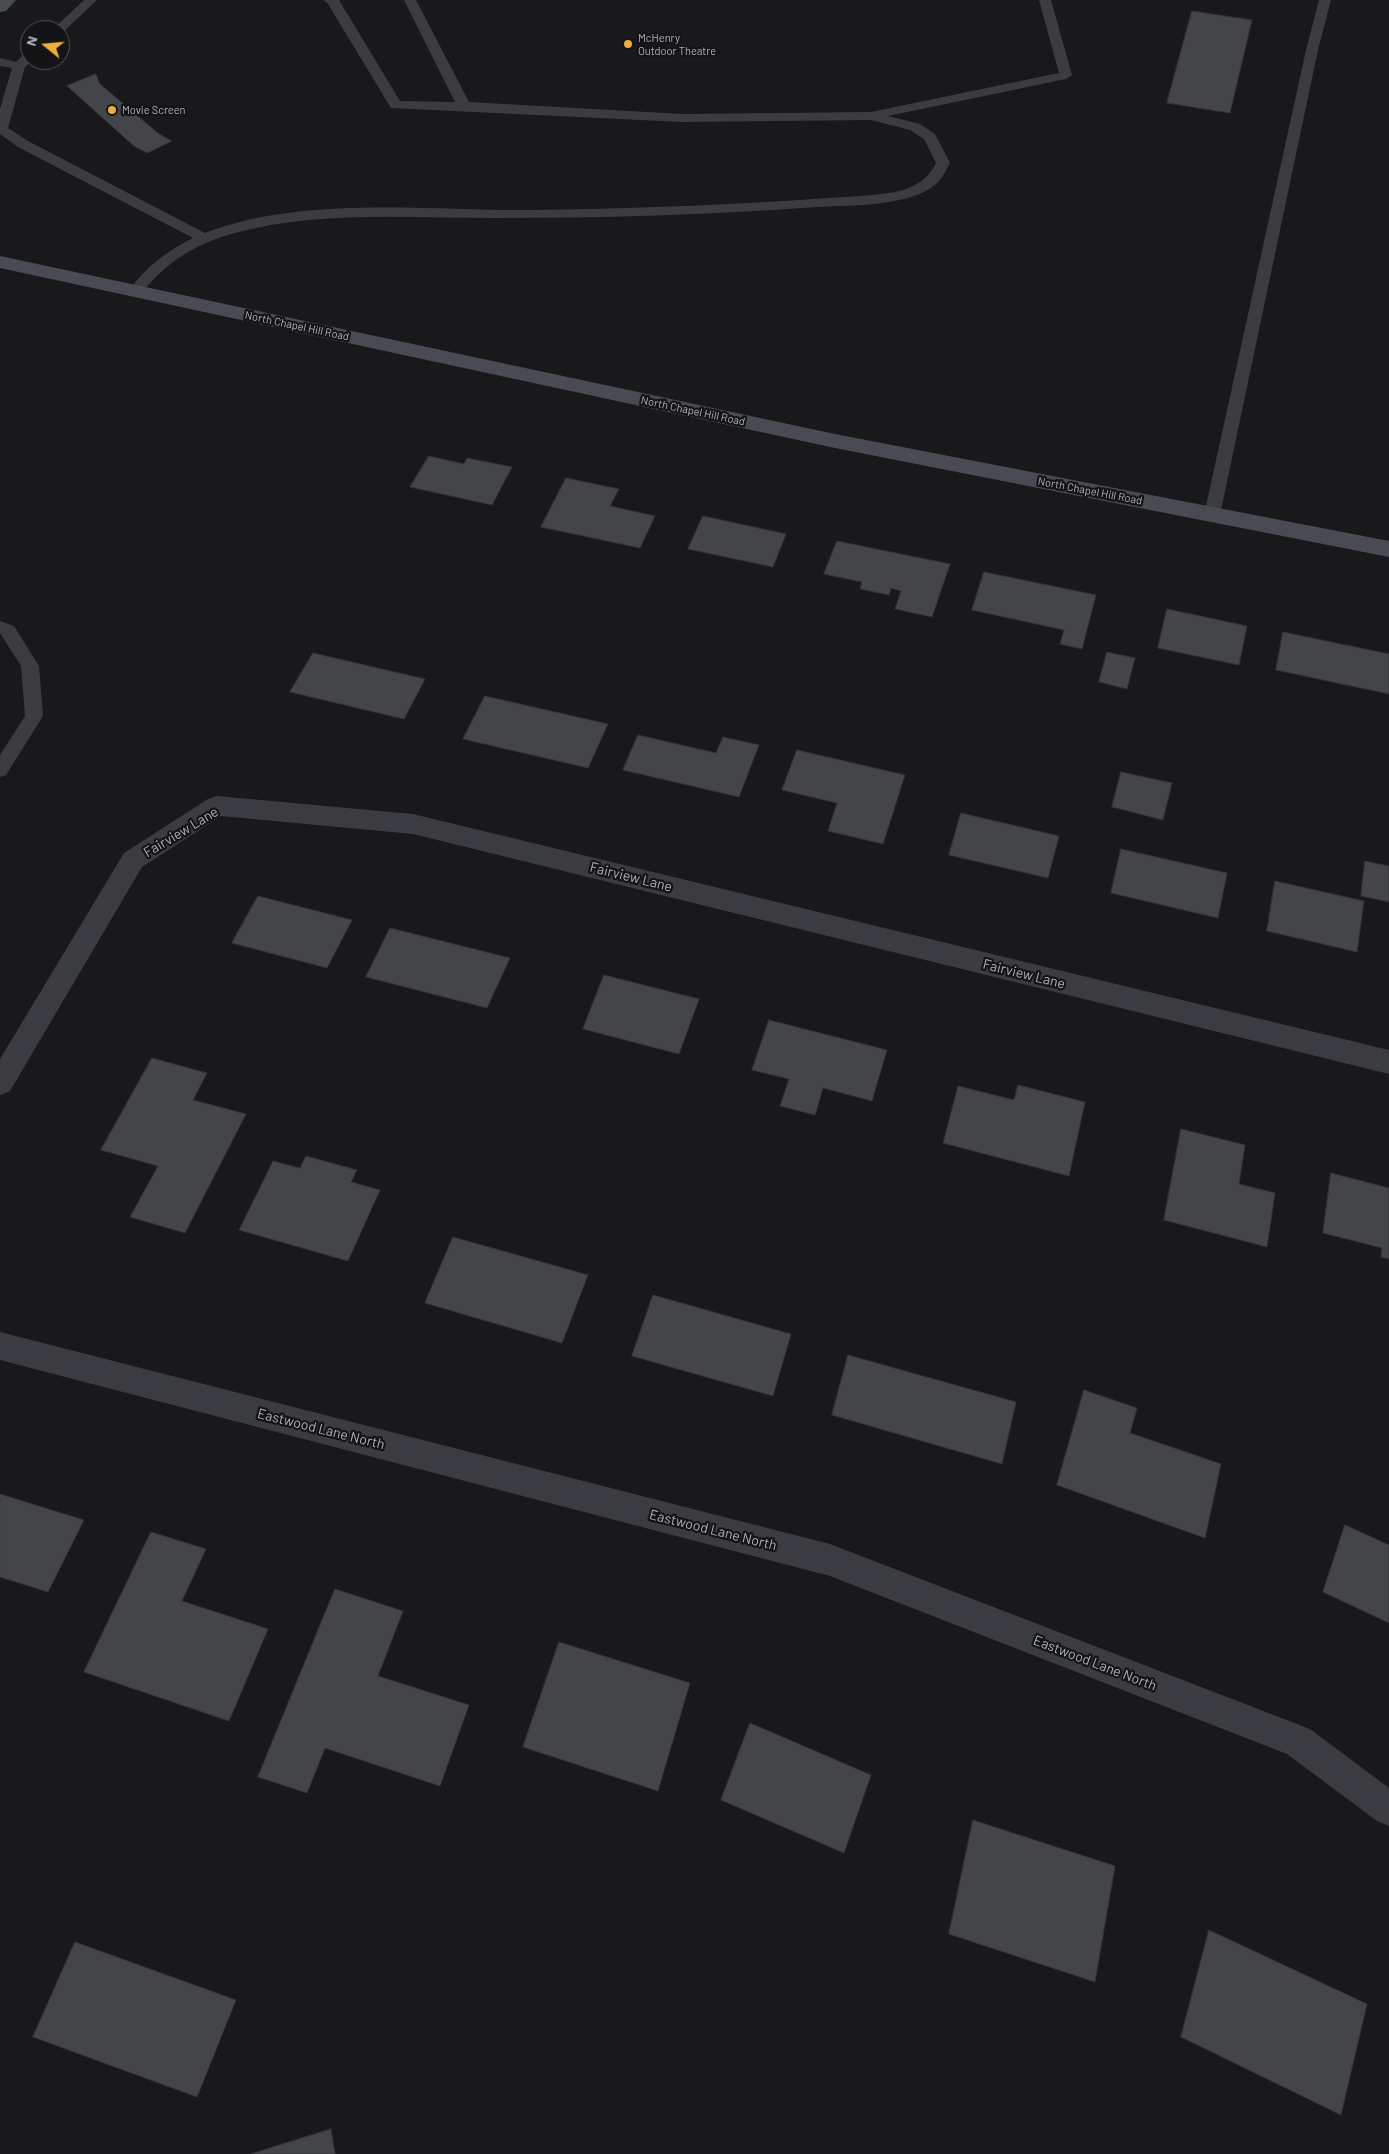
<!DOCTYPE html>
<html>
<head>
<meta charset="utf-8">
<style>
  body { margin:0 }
  #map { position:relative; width:1389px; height:2154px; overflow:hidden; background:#19191c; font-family:Barlow,sans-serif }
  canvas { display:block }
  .north { position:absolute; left:20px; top:20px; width:50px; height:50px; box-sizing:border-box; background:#141417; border:1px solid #515359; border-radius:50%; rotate:287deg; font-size:14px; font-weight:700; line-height:20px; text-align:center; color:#acb1bb }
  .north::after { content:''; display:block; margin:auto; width:18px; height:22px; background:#f0ae3d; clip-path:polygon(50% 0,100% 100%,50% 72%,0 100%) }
</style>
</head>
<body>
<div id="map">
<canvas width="1389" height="2154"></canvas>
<div class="north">N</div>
</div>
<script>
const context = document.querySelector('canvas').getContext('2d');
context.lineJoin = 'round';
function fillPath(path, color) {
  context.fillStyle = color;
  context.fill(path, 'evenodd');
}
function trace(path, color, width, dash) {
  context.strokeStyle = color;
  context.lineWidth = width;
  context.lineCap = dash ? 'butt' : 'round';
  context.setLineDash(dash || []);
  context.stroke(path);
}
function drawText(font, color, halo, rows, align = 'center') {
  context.font = font + ' Barlow,sans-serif';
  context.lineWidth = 4.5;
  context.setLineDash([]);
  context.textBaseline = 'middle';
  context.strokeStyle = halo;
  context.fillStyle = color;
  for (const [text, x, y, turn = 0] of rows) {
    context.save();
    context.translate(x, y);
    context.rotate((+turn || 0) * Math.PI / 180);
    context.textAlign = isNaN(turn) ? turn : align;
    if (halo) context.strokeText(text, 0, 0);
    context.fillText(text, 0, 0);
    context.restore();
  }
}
const building = new Path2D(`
  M 1192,11 L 1252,20 L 1230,113 L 1167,103 Z
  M 96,74 L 100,84 L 159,134 L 172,141 L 147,153 L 134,146 L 67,86 Z
  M 429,456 L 464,464 L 467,458 L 512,467 L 492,505 L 410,487 Z
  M 566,478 L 619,489 L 610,506 L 655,516 L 640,548 L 541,527 Z
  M 703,516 L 786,534 L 773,567 L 688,549 Z
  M 837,541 L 950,564 L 932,617 L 895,609 L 901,591 L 891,588 L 889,595 L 860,589 L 862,582 L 824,574 Z
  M 984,572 L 1096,595 L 1082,649 L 1060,644 L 1064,630 L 972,610 Z
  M 1167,609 L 1247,626 L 1239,665 L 1158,648 Z
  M 1283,632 L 1389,654 L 1389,694 L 1276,670 Z
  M 1107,652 L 1135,658 L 1127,689 L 1099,682 Z
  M 313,653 L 425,679 L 404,719 L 290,692 Z
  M 485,696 L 608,724 L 588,768 L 463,739 Z
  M 638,735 L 716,753 L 723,737 L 759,745 L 739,797 L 623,770 Z
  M 797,750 L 905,775 L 883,844 L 828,831 L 837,803 L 782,790 Z
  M 1121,772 L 1172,783 L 1163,820 L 1112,807 Z
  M 961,813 L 1059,836 L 1048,878 L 949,855 Z
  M 1121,849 L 1227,873 L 1218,918 L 1111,893 Z
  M 1365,861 L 1389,866 L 1389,902 L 1361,896 Z
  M 1275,881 L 1364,901 L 1357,952 L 1267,931 Z
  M 258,896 L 352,920 L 327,968 L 232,943 Z
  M 390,928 L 510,958 L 487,1008 L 366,977 Z
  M 604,975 L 699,999 L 679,1054 L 583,1029 Z
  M 769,1020 L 887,1050 L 872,1101 L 823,1088 L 815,1115 L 780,1106 L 789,1079 L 752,1070 Z
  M 152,1058 L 207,1073 L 193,1100 L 246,1114 L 185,1233 L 130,1217 L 158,1166 L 101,1150 Z
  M 1018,1085 L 1085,1102 L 1069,1176 L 943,1143 L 958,1086 L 1014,1100 Z
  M 1181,1129 L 1245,1145 L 1239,1184 L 1275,1193 L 1267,1247 L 1164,1220 Z
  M 306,1156 L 357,1170 L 351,1182 L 380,1190 L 348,1261 L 239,1230 L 273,1161 L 300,1168 Z
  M 1331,1173 L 1389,1188 L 1389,1259 L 1381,1257 L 1382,1248 L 1323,1233 Z
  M 453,1237 L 588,1275 L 562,1343 L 425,1303 Z
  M 653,1295 L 791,1334 L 773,1396 L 632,1356 Z
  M 848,1355 L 1016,1402 L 1002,1464 L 832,1415 Z
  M 1084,1390 L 1137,1408 L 1130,1433 L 1221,1464 L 1205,1538 L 1057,1485 Z
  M 0,1494 L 84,1520 L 48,1592 L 0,1577 Z
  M 1345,1525 L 1389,1545 L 1389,1623 L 1323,1592 Z
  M 151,1532 L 206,1549 L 182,1601 L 268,1629 L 229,1721 L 84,1672 Z
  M 335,1589 L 403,1611 L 378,1676 L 469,1705 L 440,1786 L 325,1748 L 307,1793 L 258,1777 Z
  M 559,1642 L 690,1683 L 658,1791 L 523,1747 Z
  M 750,1723 L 871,1775 L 844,1853 L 721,1800 Z
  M 973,1820 L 1115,1866 L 1095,1982 L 949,1934 Z
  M 1209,1930 L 1367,2004 L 1341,2115 L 1181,2037 Z
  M 75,1942 L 236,2000 L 197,2097 L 33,2037 Z
  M 331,2129 L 335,2154 L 251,2154 Z`);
fillPath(building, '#434549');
trace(building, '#333438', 1);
fillPath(new Path2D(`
  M 84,0 L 97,0 L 62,33 L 60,33 L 60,30 L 52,30 Z
  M 324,0 L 339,0 L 400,101 L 455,102 L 404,0 L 416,0 L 469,102 L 682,114 L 871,112 L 1059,73 L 1039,0 L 1051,0 L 1072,75 L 1066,79 L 888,116 L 920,124 L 935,134 L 950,163 C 946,170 942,179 936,184 C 910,207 850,205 817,207 C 709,215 601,218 494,218 C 406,218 316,210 231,234 C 195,244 164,264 141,294 L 131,294 L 129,291 C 145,267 167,251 193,238 L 18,147 L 0,134 L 0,109 L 12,68 L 0,66 L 0,58 L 16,62 L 25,53 L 30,52 L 30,60 L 33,60 L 25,67 L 8,128 L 28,141 L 205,233 C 299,196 424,210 524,210 C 636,209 748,204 860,196 C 891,193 921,193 936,163 L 924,139 L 910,130 L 871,120 L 682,122 L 391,108 L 328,4 Z
  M 1319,0 L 1331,0 L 1318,50 L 1220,515 L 1218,519 L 1212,520 L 1206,519 L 1204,515 L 1306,50 Z
  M 0,621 L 14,626 L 39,666 L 43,716 L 6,775 L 0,777 L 0,755 L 25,716 L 21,666 L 0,633 Z`), '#3a3c41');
fillPath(new Path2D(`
  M 217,796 L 413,814 L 1389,1050 L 1389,1074 L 413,834 L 221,816 L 142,867 L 10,1091 L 0,1095 L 0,1059 L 124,853 L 208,799 Z
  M 0,1332 L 830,1544 L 1310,1729 L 1389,1788 L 1389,1826 L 1377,1821 L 1287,1754 L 830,1576 L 0,1360 Z`), '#3a3c41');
fillPath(new Path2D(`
  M 0,0 L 16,0 L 6,11 L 0,12 Z
  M 0,256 L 835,434 L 1389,541 L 1389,557 L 835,448 L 0,268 Z`), '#484b51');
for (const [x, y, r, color] of [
  [628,44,5,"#f0ae3d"],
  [112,110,5,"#f0ae3d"]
]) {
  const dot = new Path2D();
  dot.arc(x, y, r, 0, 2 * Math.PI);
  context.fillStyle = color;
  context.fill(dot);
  trace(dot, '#141417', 2);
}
drawText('11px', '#acb1bb', '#141417', [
  ["McHenry",638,38],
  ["Outdoor Theatre",638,51],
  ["Movie Screen",122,110]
], 'left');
drawText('11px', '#acb1bb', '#141417', [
  ["North Chapel Hill Road",297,326,12],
  ["North Chapel Hill Road",693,411,12],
  ["North Chapel Hill Road",1090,491,11]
]);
drawText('14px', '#acb1bb', '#141417', [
  ["Fairview Lane",181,832,-31],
  ["Fairview Lane",631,877,14],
  ["Fairview Lane",1024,974,14],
  ["Eastwood Lane North",321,1429,14],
  ["Eastwood Lane North",713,1530,14],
  ["Eastwood Lane North",1095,1663,21]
]);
</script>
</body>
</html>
